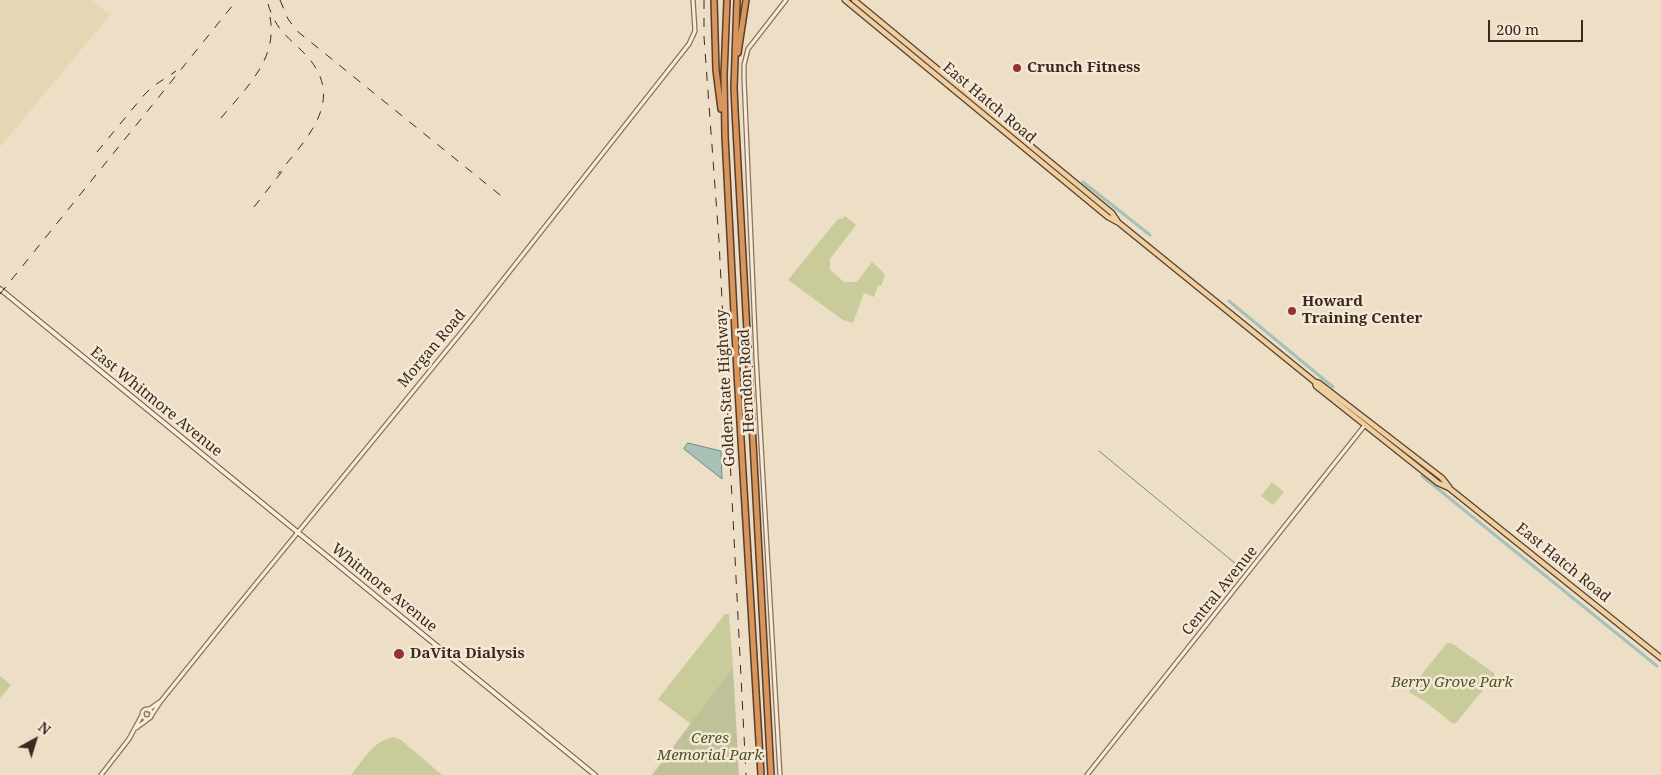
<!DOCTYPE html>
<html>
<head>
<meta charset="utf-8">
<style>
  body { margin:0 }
  #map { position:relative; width:1661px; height:775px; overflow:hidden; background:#eddec6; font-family:"Noto Serif",serif }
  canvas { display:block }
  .north { position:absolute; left:10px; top:715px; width:50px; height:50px; -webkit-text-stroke:4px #f5e9d6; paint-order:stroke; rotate:39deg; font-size:14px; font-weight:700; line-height:20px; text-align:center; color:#392a20 }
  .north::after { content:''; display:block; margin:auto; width:18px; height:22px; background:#392a20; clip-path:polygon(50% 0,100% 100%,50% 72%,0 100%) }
  .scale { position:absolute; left:1488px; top:20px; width:95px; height:22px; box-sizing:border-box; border:2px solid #392a20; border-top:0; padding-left:6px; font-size:15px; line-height:18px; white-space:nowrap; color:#392a20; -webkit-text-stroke:4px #f5e9d6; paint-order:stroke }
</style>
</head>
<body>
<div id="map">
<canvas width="1661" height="775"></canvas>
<div class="north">N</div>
<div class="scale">200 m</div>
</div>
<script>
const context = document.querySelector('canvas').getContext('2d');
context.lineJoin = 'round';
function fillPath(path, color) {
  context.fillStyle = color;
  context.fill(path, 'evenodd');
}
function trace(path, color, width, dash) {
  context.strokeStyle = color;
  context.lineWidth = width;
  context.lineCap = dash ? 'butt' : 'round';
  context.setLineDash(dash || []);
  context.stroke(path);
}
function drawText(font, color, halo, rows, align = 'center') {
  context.font = font + ' "Noto Serif",serif';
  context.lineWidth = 5;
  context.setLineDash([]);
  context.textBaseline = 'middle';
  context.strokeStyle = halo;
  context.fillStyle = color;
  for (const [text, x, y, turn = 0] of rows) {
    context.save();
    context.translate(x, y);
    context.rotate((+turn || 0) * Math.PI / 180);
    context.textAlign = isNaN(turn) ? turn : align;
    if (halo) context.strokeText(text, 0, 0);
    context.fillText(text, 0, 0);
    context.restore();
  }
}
fillPath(new Path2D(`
  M 0,0 L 91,0 L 110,15 L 0,147 Z`), '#e3d7b4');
fillPath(new Path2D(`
  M 845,216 L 856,225 L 830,259 L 830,270 L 844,282 L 857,282 L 872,262 L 882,271 L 885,276 L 881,286 L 878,285 L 874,297 L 864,293 L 853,323 L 843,320 L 788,280 L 838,219 L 842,219 Z
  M 1272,482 L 1284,492 L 1273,505 L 1261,496 Z
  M 725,614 L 729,614 L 733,667 L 691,724 L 658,699 Z
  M 1447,643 L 1451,643 L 1494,673 L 1495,675 L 1456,723 L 1453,724 L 1426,702 L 1410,693 L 1409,690 Z
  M 0,676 L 11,685 L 0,698 Z
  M 394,737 L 401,740 L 442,775 L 351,775 C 364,759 373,741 394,737 Z`), '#cacb9a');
fillPath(new Path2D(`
  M 733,667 L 739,775 L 652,775 Z`), '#bfc199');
const water = new Path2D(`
  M 688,443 L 721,451 L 722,479 L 684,449 Z`);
fillPath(water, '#a7c1b7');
trace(water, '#6e8f84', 1);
trace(new Path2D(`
  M 1099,451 L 1242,569`), '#6e8f84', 1);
trace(new Path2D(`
  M 1083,182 L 1150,235
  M 1229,301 L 1333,387
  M 1422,476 L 1657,666`), '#a7c1b7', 3);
const tertiary = new Path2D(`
  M142 714a5 5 0 1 1 10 0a5 5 0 1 1-10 0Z
  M 148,710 L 161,701
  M 151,716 L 161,701 L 227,619 L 469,323 L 689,44 L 695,31 L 693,0
  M 136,728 L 147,720
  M 101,775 L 129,739 L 142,715
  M 780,775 L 756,356 L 744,78 L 744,65 L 748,49 L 786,0
  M 1087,775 L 1365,425`);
const secondary = new Path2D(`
  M 0,289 L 595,775`);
const primary = new Path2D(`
  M 845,0 L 1108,217 L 1119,223 L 1315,382 L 1316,386 L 1438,483 L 1449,488 L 1661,658
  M 854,0 L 1112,213 L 1118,222
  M 1315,382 L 1319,383 L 1442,478 L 1449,487`);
const motorway = new Path2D(`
  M 714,0 L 716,70 L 721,109
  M 727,0 L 724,75 L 725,136 L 737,372 L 761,775
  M 737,0 L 734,88 L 735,110 L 771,775
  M 738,53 L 746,0`);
trace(tertiary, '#88705c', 5.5);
trace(secondary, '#6a513f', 6);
trace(primary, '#563e30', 7);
trace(motorway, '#563e30', 8);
trace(tertiary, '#f8ecd9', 3);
trace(secondary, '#f8ecd9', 4);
trace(primary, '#efcfa0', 4.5);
trace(motorway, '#da965a', 5);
trace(new Path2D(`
  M 280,0 L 288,19 L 297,31 L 505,199
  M 704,0 L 704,37 L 719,241 L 746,775
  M 268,4 C 276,30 286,35 304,53 C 348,98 308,137 278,174
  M 221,118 C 246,88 278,59 270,17
  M 97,152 L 144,95 L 152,87 L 176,71
  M 254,207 L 284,169
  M 0,294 L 237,0`), '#392a20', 1, [9, 9]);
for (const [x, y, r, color] of [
  [1017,68,5,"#962e38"],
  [1292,311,5,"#962e38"],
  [399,654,6,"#962e38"]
]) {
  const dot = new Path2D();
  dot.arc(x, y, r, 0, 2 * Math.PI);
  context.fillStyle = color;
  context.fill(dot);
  trace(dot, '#f5e9d6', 2);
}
drawText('bold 15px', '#392a20', '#f5e9d6', [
  ["Crunch Fitness",1027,68],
  ["Howard",1302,302],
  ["Training Center",1302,319],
  ["DaVita Dialysis",410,654]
], 'left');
drawText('15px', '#392a20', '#f5e9d6', [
  ["East Hatch Road",989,103,40],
  ["Morgan Road",432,349,-50],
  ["Herndon Road",747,381,-93],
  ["Golden State Highway",726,388,-93],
  ["East Whitmore Avenue",156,402,39],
  ["East Hatch Road",1563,563,39],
  ["Whitmore Avenue",384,588,39],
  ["Central Avenue",1220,591,-51]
]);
drawText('italic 15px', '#4d5527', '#f5e9d6', [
  ["Berry Grove Park",1452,683],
  ["Ceres",710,739],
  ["Memorial Park",710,756]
]);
</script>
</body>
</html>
